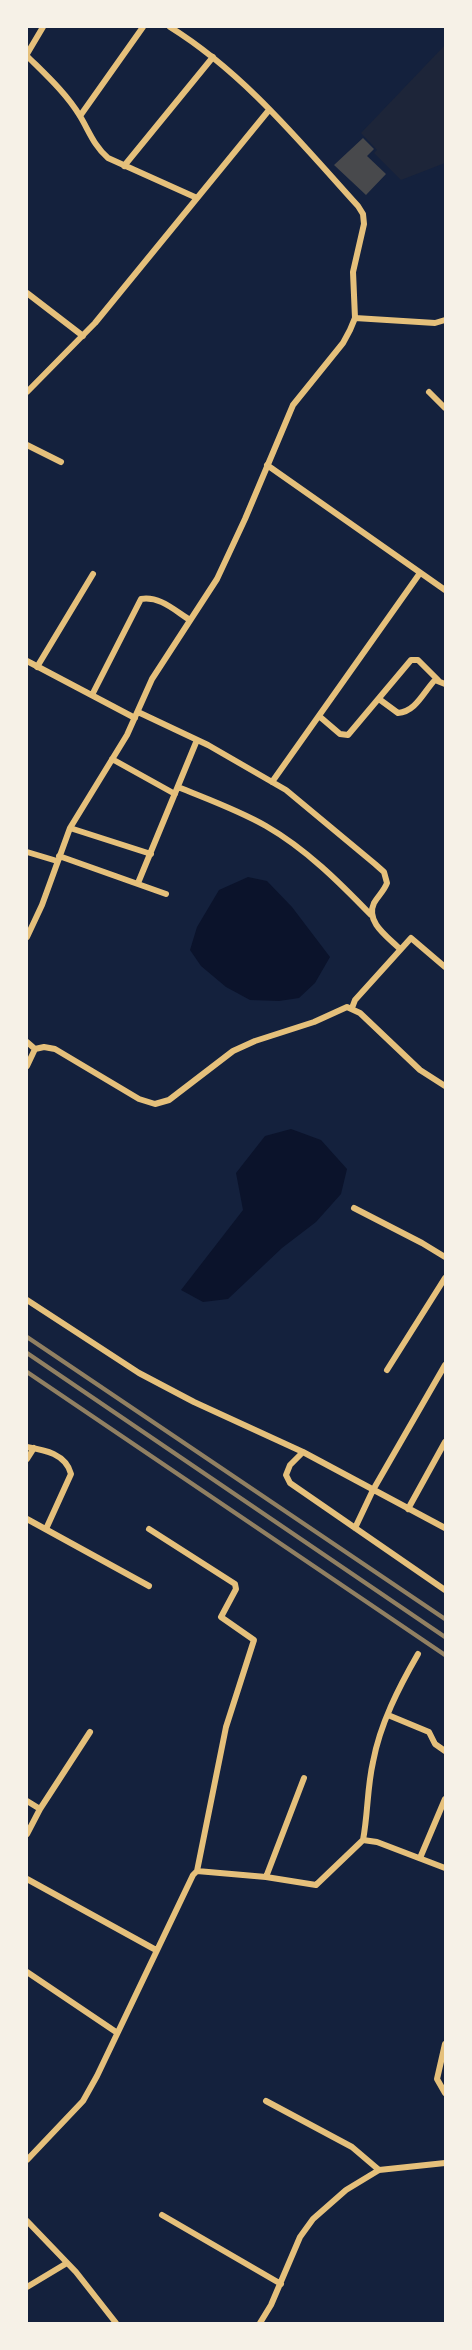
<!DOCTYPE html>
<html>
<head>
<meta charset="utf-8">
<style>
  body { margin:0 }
  #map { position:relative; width:472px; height:2350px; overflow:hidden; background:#14213d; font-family:Raleway,sans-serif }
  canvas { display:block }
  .frame { position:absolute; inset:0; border:28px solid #f6f1e7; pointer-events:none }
</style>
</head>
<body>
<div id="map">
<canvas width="472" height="2350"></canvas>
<div class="frame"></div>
</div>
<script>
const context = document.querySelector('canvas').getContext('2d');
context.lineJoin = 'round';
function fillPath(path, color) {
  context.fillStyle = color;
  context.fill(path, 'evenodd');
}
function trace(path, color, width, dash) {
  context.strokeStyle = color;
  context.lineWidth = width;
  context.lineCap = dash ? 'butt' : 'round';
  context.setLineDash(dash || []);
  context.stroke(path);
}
fillPath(new Path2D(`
  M 445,45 L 445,163 L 401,180 L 374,153 L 377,150 L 361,133 Z`), '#1d2539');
fillPath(new Path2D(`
  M 248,877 L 267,881 L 292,907 L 330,957 L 315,983 L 299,998 L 279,1001 L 250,1000 L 226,987 L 201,966 L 190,950 L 197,927 L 219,890 Z
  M 291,1129 L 321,1140 L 347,1169 L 341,1194 L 316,1222 L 282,1248 L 228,1299 L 203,1302 L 181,1290 L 243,1210 L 236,1173 L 265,1136 Z`), '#0b132b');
fillPath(new Path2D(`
  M 363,138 L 374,149 L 367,156 L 386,174 L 366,195 L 334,165 Z`), '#48494c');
trace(new Path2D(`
  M 27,54 L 43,27
  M 27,56 C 46,75 66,93 80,116 C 89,131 94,146 108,158 L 197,198
  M 80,116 L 143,27
  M 124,166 L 213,57
  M 27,293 L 83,336
  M 355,318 L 435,323 L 445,320
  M 27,392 L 95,323 L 269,110
  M 429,392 L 445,408
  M 27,445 L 61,462
  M 267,465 L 445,590
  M 27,661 L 135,718
  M 37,667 L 93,574
  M 92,695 L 141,599 C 160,596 174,610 190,620
  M 379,699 L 398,713 C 416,712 424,691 435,680 L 445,684
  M 138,712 L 208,745 L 286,790 L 375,864 L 384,872 L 387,883 C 384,891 378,896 374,903 C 365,922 388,937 400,949
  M 319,716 L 340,734 L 348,735 L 411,660 L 418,660 L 438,680
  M 112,759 L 175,794
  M 272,782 L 420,573
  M 178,787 C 207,799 238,810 266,826 C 306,849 339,882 371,915
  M 70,828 L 151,854
  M 27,852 L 57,861
  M 59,856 L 166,894
  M 138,883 L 197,740
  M 27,937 L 42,905 L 70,828 L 127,735 L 152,679 L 217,579 L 245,519 L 293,405 L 343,343 L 350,330 L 355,318 L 353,272 L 364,224 L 363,214 L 358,206 C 300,142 244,73 170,27
  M 352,1008 L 355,1000 L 411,938 L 445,967
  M 27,1042 L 35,1049 L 27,1066
  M 35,1049 L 44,1047 L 55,1049 L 139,1099 L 155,1104 L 169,1100 L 233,1051 L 255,1041 L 314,1022 L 347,1007 L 360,1013 L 420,1070 L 445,1086
  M 354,1208 L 422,1243 L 445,1257
  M 27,1300 L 139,1373 L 194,1402 L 303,1452 L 445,1528
  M 387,1370 L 445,1278
  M 27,1447 C 45,1450 66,1454 71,1474 L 46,1529
  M 303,1452 L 290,1465 L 286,1475 L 290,1483 L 445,1590
  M 27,1459 L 34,1448
  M 408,1509 L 445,1442
  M 27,1519 L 149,1586
  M 355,1528 L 373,1490 L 445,1365
  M 149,1529 L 235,1584 L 236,1589 L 221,1617 L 254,1640 L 226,1727 L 197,1871
  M 388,1715 L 429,1732 L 435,1744 L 445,1751
  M 27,1801 L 40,1809 L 27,1834
  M 40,1809 L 90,1732
  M 363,1840 C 368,1814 367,1788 373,1762 C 380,1724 399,1687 418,1654
  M 420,1858 L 445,1799
  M 266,1877 L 304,1778
  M 27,1879 L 156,1950
  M 27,1972 L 116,2032
  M 445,2044 L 437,2079 L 445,2093
  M 266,2101 L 352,2147 L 379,2170
  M 27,2160 L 83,2101 L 97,2076 L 193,1875 L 197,1871 L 266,1877 L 316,1885 L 363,1840 L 377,1842 L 445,1868
  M 162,2215 L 281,2284
  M 27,2221 L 76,2272 L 116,2323
  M 27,2287 L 67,2263
  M 260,2323 L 271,2305 L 300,2237 L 313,2219 L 346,2190 L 379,2170 L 445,2163`), '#e5c07b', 6);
trace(new Path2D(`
  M 27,1337 L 445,1619
  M 27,1353 L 445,1637
  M 27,1372 L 445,1655`), '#918062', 4.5);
</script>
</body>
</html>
